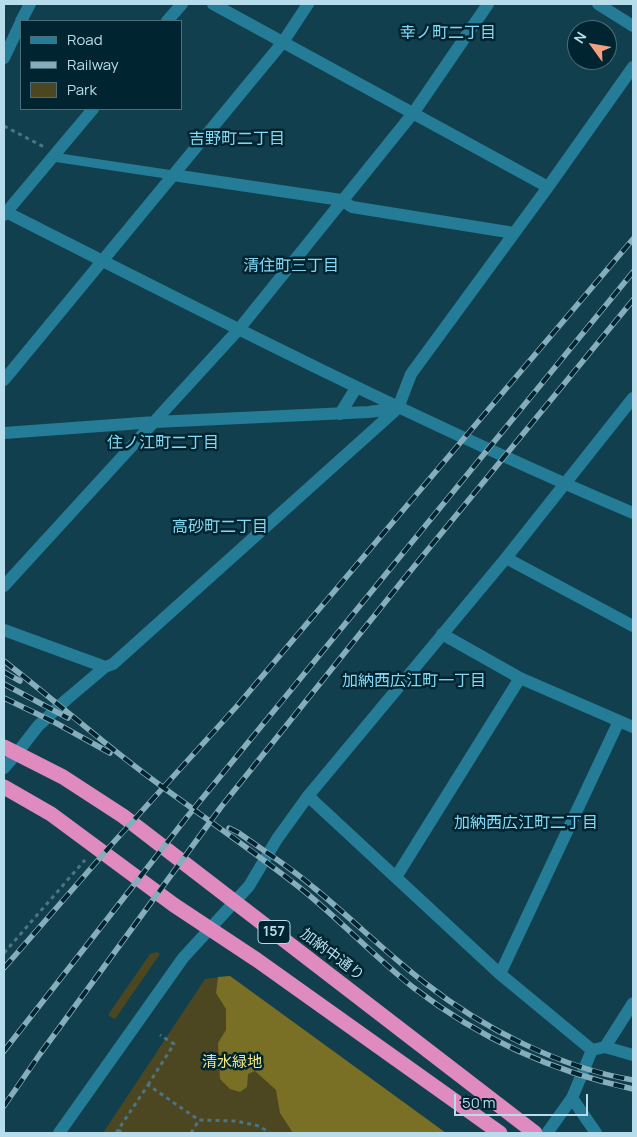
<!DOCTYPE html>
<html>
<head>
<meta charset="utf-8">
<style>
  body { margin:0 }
  #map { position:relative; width:637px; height:1137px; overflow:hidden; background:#123f4d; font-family:Manrope,sans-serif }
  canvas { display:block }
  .frame { position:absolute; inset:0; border:5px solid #b7ddec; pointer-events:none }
  .legend { position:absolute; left:20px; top:20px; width:162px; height:90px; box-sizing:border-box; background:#012530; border:1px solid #4a6f7b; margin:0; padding:6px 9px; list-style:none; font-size:15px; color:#b7ddec }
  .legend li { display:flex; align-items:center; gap:10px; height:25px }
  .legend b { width:25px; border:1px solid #4a6f7b }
  .north { position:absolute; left:567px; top:20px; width:50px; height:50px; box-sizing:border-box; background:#012530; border:1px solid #4a6f7b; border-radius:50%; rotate:302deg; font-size:14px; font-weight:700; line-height:20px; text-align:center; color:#b7ddec }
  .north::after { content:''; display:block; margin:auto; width:18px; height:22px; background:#f2a080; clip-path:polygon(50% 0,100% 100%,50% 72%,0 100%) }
  .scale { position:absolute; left:454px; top:1094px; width:134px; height:22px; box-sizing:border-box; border:2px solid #b7ddec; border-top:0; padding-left:6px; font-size:15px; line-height:18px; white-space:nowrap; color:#b7ddec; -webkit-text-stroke:4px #012530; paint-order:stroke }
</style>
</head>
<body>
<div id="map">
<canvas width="637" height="1137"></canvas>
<div class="frame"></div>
<ul class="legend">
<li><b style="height:6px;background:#247c97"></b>Road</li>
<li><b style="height:6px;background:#85adbc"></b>Railway</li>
<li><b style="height:14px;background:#4c4720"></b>Park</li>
</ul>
<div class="north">N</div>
<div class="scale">50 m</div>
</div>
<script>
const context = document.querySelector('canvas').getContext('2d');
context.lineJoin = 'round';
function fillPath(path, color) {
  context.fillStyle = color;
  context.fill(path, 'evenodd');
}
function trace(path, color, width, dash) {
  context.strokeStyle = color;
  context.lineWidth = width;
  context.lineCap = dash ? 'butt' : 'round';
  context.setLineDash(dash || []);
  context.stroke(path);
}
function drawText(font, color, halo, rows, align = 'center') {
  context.font = font + ' Manrope,"Noto Sans JP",sans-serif';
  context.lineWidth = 5;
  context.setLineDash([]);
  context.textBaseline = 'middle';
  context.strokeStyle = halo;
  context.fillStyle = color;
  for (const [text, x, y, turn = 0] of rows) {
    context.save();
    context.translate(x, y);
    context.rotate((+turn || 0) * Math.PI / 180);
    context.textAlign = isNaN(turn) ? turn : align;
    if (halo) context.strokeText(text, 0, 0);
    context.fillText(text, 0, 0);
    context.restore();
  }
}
fillPath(new Path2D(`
  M 157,952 L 160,954 L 115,1019 L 108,1015 L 150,954 Z
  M 230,976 L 446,1133 L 103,1133 L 205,979 Z`), '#4c4720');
fillPath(new Path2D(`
  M 230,976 L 446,1133 L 293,1133 L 280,1113 L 276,1090 L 255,1071 L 248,1074 L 247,1087 L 240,1092 L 230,1089 L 220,1079 L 218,1043 L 226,1030 L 226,1009 L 216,993 L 218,977 Z`), '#796f25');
trace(new Path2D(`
  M 4,126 L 44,147
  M 4,953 L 85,860
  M 148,1085 L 174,1044 L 160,1035
  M 118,1130 L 123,1133
  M 116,1133 L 148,1085 L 199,1120 L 236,1121 L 259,1126 L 270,1133
  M 191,1133 L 199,1120`), '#4b7584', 3, [4, 4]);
trace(new Path2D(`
  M 53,157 L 173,175`), '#247c97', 9);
trace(new Path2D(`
  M 213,4 L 548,187
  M 598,4 L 633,26
  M 21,21 L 30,4
  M 167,21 L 182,4
  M 4,58 L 21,22
  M 173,175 L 341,200 L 352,207 L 514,233
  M 4,215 L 93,109
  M 340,414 L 356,388
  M 4,433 L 155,422 L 369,412 L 398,408
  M 506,558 L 633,626
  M 4,586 L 239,329 L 414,112 L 488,4
  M 4,630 L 105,667
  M 442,634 L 520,678 L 633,727
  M 17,753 L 38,726 L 66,700 L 105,667 L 113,664 L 398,408 L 411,374 L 548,187 L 633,67
  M 308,796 L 500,974 L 592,1050 L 605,1047 L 633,1055
  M 396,877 L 520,678
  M 500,974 L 619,721
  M 605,1047 L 633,1003
  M 572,1098 L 596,1133
  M 547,1133 L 572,1098 L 592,1050`), '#247c97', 12);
trace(new Path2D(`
  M 4,211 C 211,316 419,422 633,513
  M 4,380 L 283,42 L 308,4
  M 4,768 L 17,753
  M 59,1133 L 183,958 L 249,886 L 277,839 L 308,796 L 506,558 L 633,398`), '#247c97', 12);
trace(new Path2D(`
  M 4,747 L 63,777 L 123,816 L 535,1133
  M 4,787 L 51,814 L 174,905 L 257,960 L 500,1133`), '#df8bc0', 15);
const rail = new Path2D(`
  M 4,661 C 53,699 99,740 149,777 C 200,815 254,851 304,891 C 342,922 376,958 414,988 C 479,1038 554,1072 633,1089
  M 4,672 L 20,681
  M 4,684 L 68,718
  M 4,698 L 56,723 L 110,753
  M 229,828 L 239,833 C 264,851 290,867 313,887 C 351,918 386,953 425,983 C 482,1028 561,1068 633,1080
  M 4,968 L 113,843 L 237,706 L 633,239
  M 4,1051 L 187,817 L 633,272
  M 4,1106 L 40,1054 L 221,807 L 403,580 L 633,300`);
trace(rail, '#85adbc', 5.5);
trace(rail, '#012530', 4, [11]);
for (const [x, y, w] of [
  [274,932,32]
]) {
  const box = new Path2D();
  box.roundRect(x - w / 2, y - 11.5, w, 23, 4);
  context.fillStyle = '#012530';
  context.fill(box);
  trace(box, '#b7ddec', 1);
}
drawText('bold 14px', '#b7ddec', null, [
  ["157",274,932]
]);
drawText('15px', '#b7ddec', '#012530', [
  ["加納中通り",332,955,37]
]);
drawText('15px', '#f4e781', '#012530', [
  ["清水緑地",232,1063]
]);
drawText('16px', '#85d8f4', '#012530', [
  ["幸ノ町二丁目",448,34],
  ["吉野町二丁目",237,140],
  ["清住町三丁目",291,267],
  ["住ノ江町二丁目",163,444],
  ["高砂町二丁目",220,528],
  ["加納西広江町一丁目",414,682],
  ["加納西広江町二丁目",526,824]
]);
</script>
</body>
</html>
